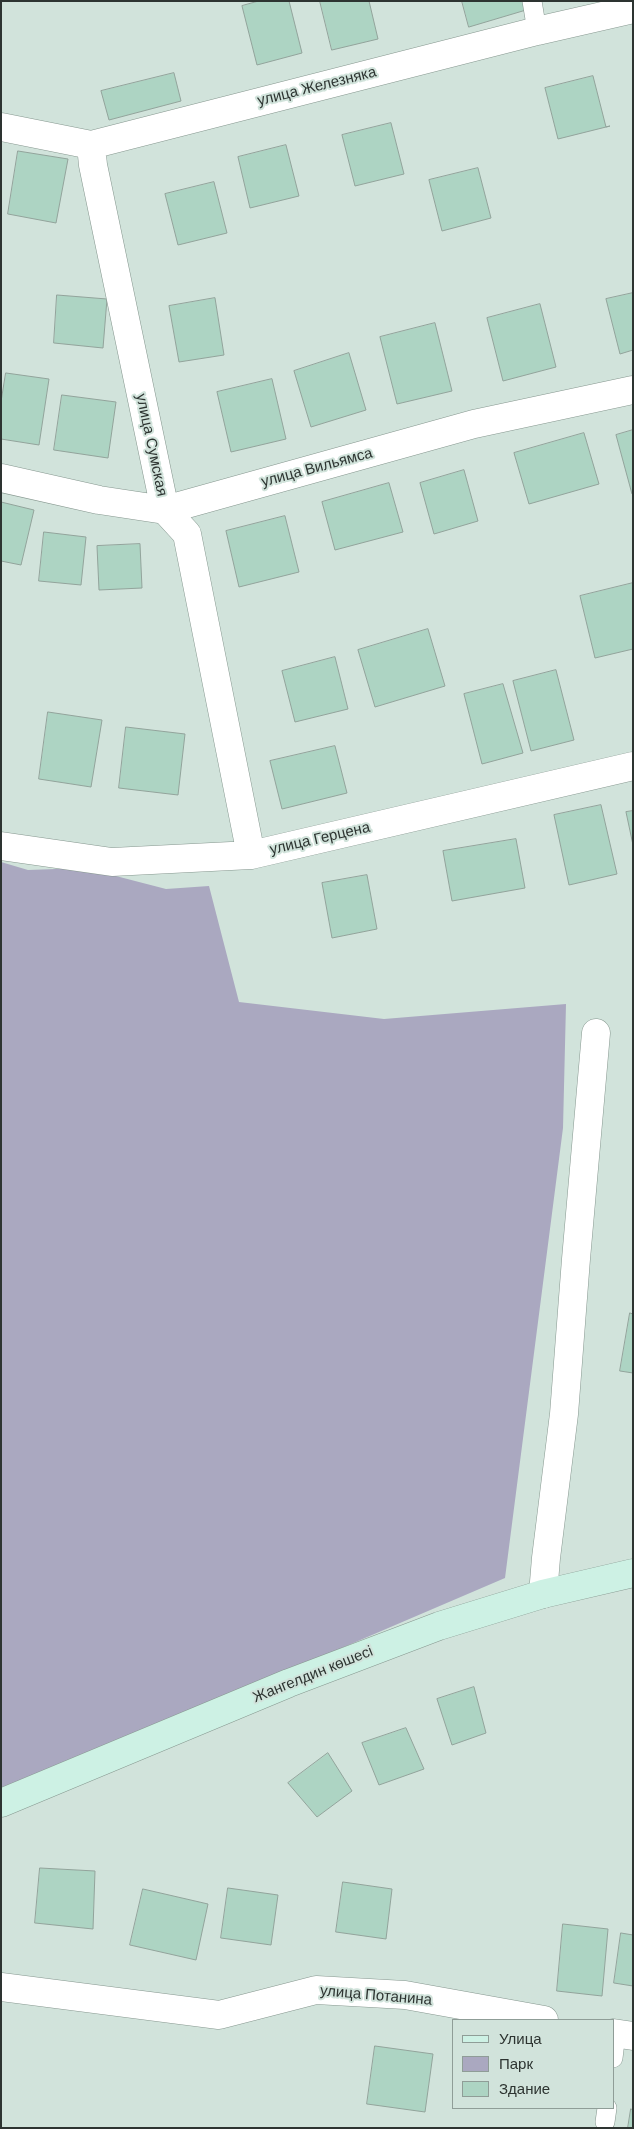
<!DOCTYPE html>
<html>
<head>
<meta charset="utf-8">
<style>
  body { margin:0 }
  #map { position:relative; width:634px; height:2129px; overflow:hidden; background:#d1e3db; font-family:"DM Sans",sans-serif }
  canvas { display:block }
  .frame { position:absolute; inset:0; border:2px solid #2d3431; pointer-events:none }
  .legend { position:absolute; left:452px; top:2019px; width:162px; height:90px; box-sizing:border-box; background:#d1e3db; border:1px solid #8f9d97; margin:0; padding:6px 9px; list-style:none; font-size:15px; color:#2d3431 }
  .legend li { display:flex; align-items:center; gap:10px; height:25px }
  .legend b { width:25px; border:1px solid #8f9d97 }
</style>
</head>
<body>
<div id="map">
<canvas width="634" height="2129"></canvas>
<div class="frame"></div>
<ul class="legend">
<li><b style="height:6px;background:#cdf1e4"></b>Улица</li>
<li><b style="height:14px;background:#aaa8c0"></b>Парк</li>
<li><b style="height:14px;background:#add4c3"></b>Здание</li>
</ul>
</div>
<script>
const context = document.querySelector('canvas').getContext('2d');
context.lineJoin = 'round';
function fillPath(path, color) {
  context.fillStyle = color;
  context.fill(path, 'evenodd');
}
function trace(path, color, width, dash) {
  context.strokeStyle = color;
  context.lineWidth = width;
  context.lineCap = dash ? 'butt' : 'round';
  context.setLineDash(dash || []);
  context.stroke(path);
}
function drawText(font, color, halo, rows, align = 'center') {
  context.font = font + ' "DM Sans",sans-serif';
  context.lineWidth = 4;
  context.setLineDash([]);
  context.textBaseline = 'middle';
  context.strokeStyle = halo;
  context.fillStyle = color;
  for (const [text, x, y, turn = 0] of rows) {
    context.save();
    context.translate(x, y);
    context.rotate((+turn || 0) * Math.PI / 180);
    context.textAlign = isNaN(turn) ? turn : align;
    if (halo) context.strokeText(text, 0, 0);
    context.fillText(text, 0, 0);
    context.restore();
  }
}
fillPath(new Path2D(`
  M 1,862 L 28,870 L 85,868 L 166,889 L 209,886 L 239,1002 L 384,1019 L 566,1004 L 563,1128 L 505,1578 L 1,1794 Z`), '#aaa8c0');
const building = new Path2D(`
  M 259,1 L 289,1 L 302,53 L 257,65 L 242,6 Z
  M 320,1 L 369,1 L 378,39 L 332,50 Z
  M 462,1 L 523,1 L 526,10 L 469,27 Z
  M 174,73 L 181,101 L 109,120 L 101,91 Z
  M 593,76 L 606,127 L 610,126 L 558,139 L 545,88 Z
  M 391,123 L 404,174 L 355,186 L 342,135 Z
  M 286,145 L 299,196 L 250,208 L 238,157 Z
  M 18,151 L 68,159 L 56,223 L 8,214 Z
  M 478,168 L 491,218 L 442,231 L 429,180 Z
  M 214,182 L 227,233 L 178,245 L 165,194 Z
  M 633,293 L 633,350 L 620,354 L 606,299 Z
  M 57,295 L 107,299 L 103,348 L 54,343 Z
  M 215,298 L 224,355 L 179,362 L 169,306 Z
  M 540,304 L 556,367 L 503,381 L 487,318 Z
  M 435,323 L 452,391 L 397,404 L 380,337 Z
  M 349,353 L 366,410 L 311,427 L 294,371 Z
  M 6,373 L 49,379 L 39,445 L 1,439 L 1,402 Z
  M 272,379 L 286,439 L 231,452 L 217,392 Z
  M 62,395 L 116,402 L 108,458 L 54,450 Z
  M 633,430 L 633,493 L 632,494 L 616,435 Z
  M 584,433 L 599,484 L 529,504 L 514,453 Z
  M 464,470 L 478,521 L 434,534 L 420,483 Z
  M 389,483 L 403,532 L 335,550 L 322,502 Z
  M 1,502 L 34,510 L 21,565 L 1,561 Z
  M 285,516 L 299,572 L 239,587 L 226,531 Z
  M 44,532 L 86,537 L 81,585 L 39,581 Z
  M 140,544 L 142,588 L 99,590 L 97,546 Z
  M 633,583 L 633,649 L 595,658 L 580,596 Z
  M 428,629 L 445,686 L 375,707 L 358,650 Z
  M 335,657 L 348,709 L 295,722 L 282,671 Z
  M 556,670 L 574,740 L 531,751 L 513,681 Z
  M 503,684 L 523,753 L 482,764 L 464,694 Z
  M 48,712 L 102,720 L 91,787 L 39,779 Z
  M 126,727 L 185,734 L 178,795 L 119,788 Z
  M 335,746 L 347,793 L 282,809 L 270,761 Z
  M 601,805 L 617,874 L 569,885 L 554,815 Z
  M 633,811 L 633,845 L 626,812 Z
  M 516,839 L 525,888 L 452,901 L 443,851 Z
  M 367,875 L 377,929 L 332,938 L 322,883 Z
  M 630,1313 L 633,1314 L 633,1373 L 620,1371 Z
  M 474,1687 L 486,1733 L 452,1745 L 437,1699 Z
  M 406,1728 L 424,1769 L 379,1785 L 362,1743 Z
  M 328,1753 L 352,1791 L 317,1817 L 288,1783 Z
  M 40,1868 L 95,1871 L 93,1929 L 35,1923 Z
  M 343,1882 L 392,1889 L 386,1939 L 336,1932 Z
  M 228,1888 L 278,1895 L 271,1945 L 221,1938 Z
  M 143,1889 L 208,1904 L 196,1960 L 130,1945 Z
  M 563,1924 L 608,1929 L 602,1996 L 557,1991 Z
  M 621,1933 L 633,1935 L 633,1986 L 614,1983 Z
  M 375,2046 L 433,2054 L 425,2112 L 367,2104 Z
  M 631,2109 L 633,2110 L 633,2128 L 628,2128 Z`);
fillPath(building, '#add4c3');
trace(building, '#92a39b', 1);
const lane = new Path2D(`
  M 532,1 L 537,31
  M 613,2058 L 616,2033
  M 605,2122 L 607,2108`);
const street = new Path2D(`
  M 1,127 L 91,145 L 537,31 L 633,9
  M 91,145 L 93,165 L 165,510 L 187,534 L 251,855
  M 1,478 L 99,500 L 165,510 L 474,424 L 633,390
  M 1,846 L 112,862 L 251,855 L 633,766
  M 543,1594 L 546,1558 L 564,1414 L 576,1259 L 596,1033
  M 1,1987 L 219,2015 L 316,1990 L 405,1995 L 544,2020
  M 613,2033 L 633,2036`);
const secondary = new Path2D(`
  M 1,1803 L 289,1683 L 439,1626 L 543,1594 L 633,1573`);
trace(lane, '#86978f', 20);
trace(street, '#86978f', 29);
trace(secondary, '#86978f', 29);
trace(lane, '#fff', 19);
trace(street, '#fff', 28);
trace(secondary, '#cdf1e4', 28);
drawText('15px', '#2d3431', '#d1e3db', [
  ["улица Железняка",317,87,-14],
  ["улица Сумская",151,445,78],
  ["улица Вильямса",317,468,-15],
  ["улица Герцена",320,839,-13],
  ["Жангелдин көшесі",313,1675,-22],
  ["улица Потанина",376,1996,5]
]);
</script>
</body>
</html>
